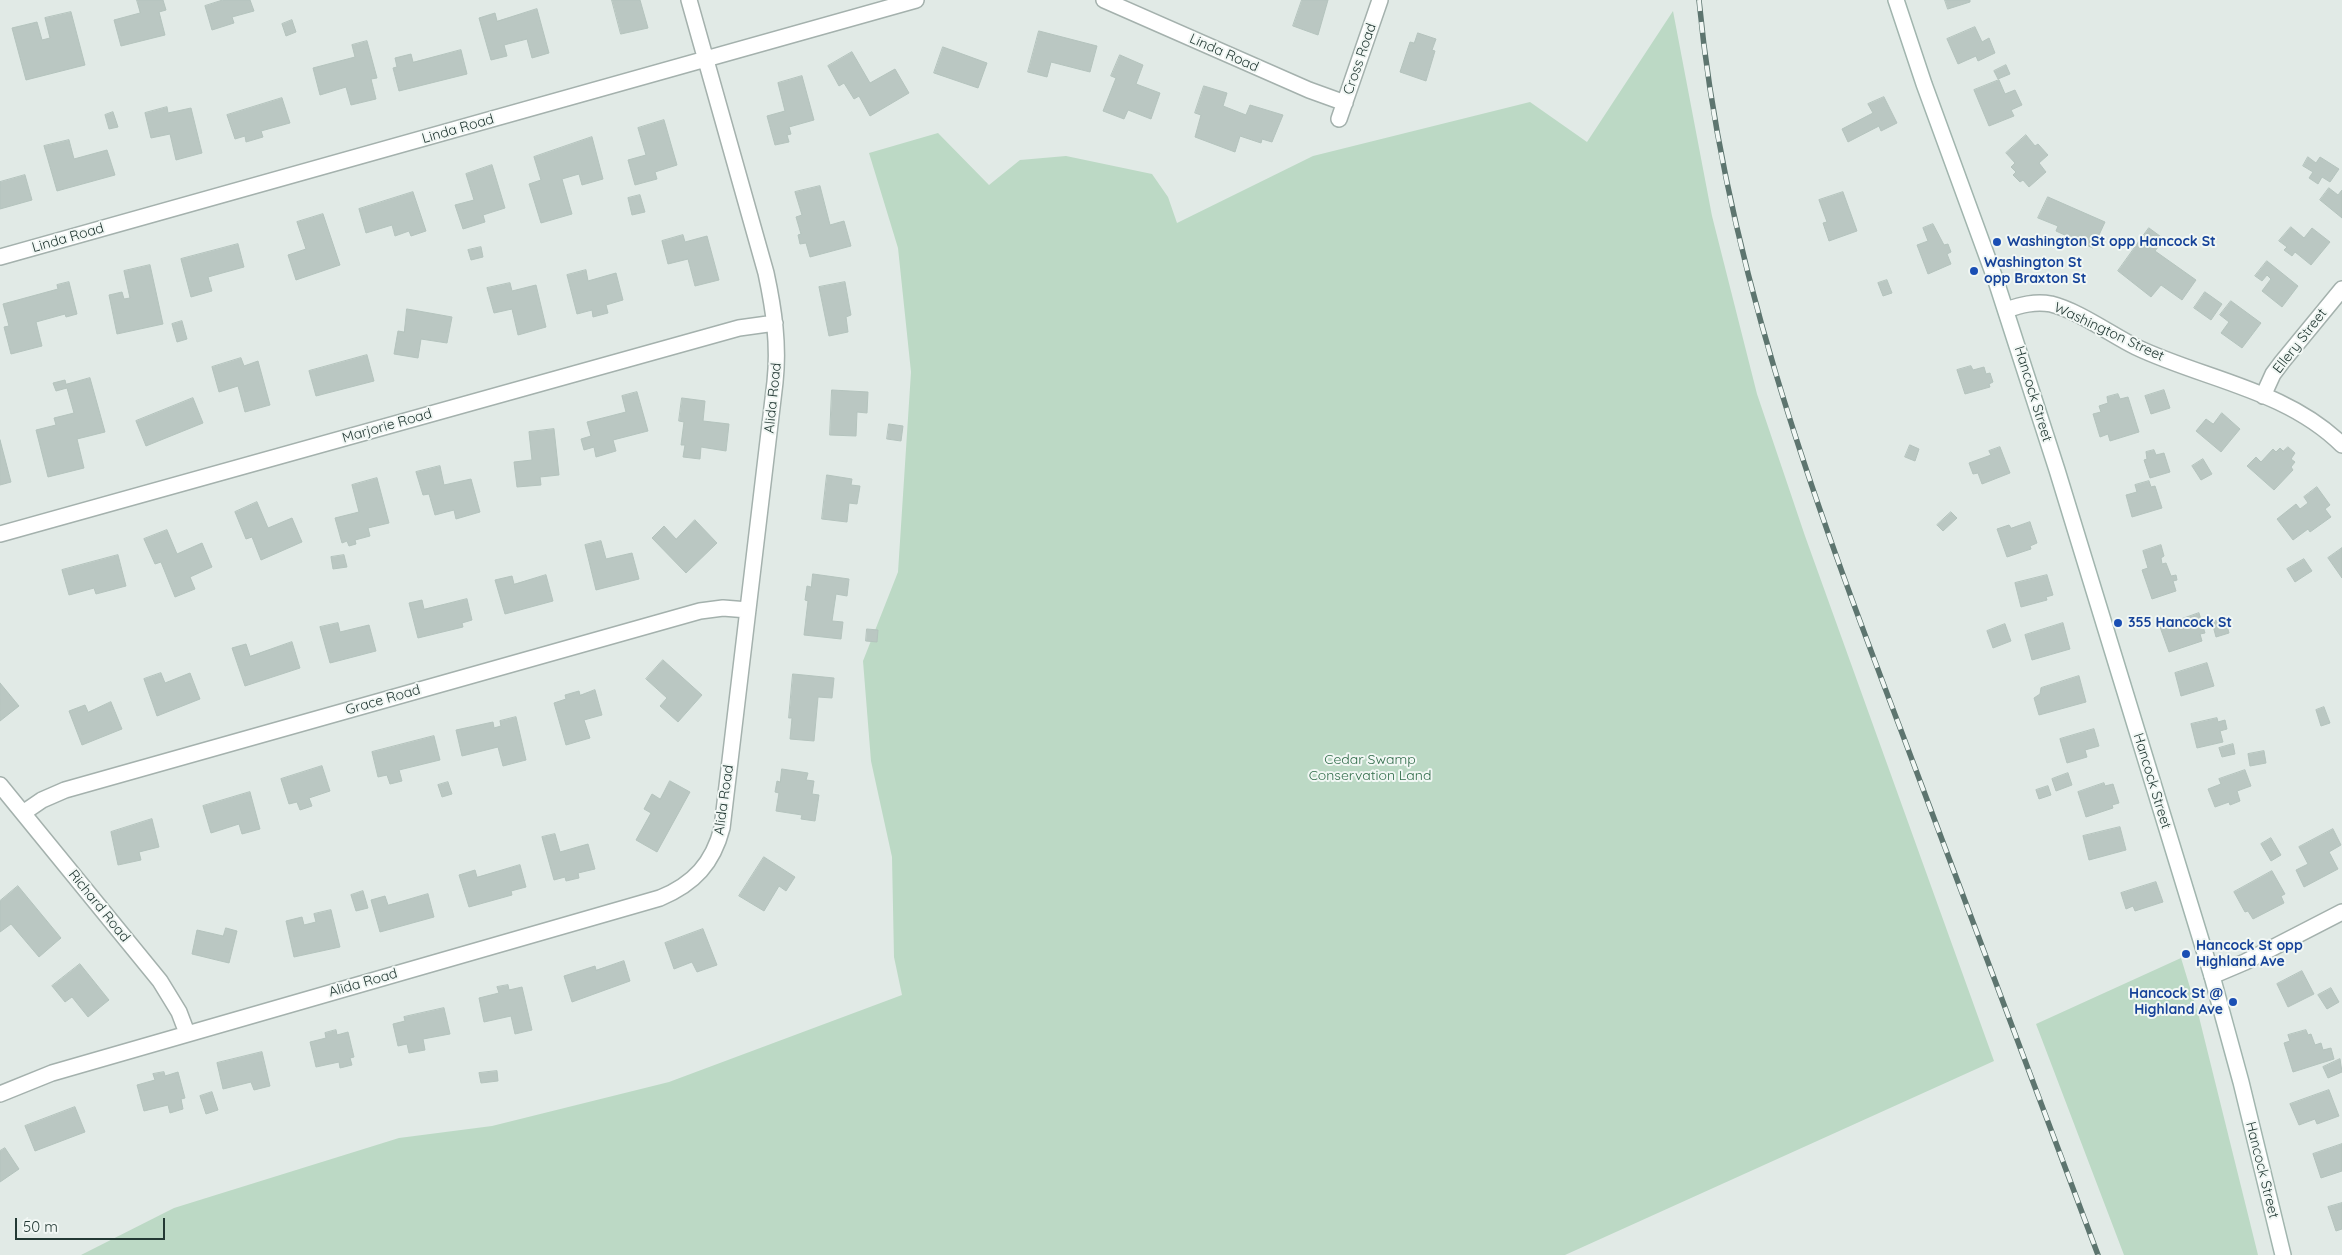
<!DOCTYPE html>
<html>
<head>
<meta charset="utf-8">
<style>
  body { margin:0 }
  #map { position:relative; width:2342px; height:1255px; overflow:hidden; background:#e1eae6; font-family:Quicksand,sans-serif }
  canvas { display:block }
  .scale { position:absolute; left:15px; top:1218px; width:150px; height:22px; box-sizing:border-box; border:2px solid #233934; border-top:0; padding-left:6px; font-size:15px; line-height:18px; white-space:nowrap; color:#233934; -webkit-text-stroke:4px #f1f7f4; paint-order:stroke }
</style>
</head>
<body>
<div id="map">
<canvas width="2342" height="1255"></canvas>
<div class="scale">50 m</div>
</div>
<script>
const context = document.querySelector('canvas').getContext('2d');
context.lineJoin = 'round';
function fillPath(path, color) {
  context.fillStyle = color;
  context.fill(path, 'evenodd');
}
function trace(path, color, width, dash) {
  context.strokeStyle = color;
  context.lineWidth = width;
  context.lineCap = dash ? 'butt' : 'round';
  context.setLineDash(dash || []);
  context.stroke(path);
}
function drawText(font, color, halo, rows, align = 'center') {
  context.font = font + ' Quicksand,sans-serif';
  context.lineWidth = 4;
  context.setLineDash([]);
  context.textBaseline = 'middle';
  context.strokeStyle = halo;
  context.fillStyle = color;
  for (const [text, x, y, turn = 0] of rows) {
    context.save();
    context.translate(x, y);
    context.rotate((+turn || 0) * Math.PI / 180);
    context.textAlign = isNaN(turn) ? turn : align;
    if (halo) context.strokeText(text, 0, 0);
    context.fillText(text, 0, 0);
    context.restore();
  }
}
fillPath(new Path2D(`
  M 1673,11 L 1712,216 L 1757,394 L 1805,536 L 1994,1061 L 1565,1255 L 81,1255 L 174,1208 L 399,1138 L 492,1126 L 669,1082 L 902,995 L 894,957 L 892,857 L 871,761 L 863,661 L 898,572 L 911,372 L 898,248 L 869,153 L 938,133 L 989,185 L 1020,160 L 1066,156 L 1152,174 L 1168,197 L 1177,223 L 1313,156 L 1530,102 L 1587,142 Z
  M 2181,958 L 2199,1017 L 2258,1255 L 2124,1255 L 2036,1024 Z`), '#bcd9c5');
const building = new Path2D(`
  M 137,0 L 163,0 L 166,10 L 159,12 L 165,35 L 121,46 L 114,20 L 140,13 Z
  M 223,0 L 250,0 L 254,11 L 232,17 L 234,23 L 212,30 L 205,6 Z
  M 612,0 L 640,0 L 648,28 L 621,34 Z
  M 1302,0 L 1328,0 L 1318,35 L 1293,26 Z
  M 1945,0 L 1970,0 L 1970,2 L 1948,9 Z
  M 537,9 L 549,53 L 532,58 L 527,39 L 504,45 L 507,56 L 491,60 L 479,18 L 495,13 L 497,21 Z
  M 71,12 L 85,65 L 26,80 L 12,28 L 37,22 L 42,40 L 50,38 L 45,18 Z
  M 292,20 L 296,32 L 286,36 L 282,24 Z
  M 1975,27 L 1982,42 L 1989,38 L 1995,53 L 1978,61 L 1976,56 L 1958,64 L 1947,39 Z
  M 1039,31 L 1097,46 L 1090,72 L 1051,62 L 1047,77 L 1028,72 Z
  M 1418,33 L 1436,39 L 1432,50 L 1435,51 L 1426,81 L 1400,72 L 1410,42 L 1414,43 Z
  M 367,41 L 377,78 L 371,79 L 376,99 L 351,105 L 346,87 L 320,95 L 313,68 L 355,57 L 352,45 Z
  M 943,47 L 987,63 L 978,88 L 934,73 Z
  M 461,50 L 467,74 L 399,91 L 393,68 L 397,67 L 395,58 L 411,54 L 413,62 Z
  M 852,52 L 870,83 L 895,69 L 909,93 L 870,116 L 859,96 L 854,99 L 844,83 L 839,86 L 828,66 Z
  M 1120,55 L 1143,65 L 1136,84 L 1160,93 L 1151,119 L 1128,110 L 1124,119 L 1103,111 L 1116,78 L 1111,76 Z
  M 2006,65 L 2010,74 L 1998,79 L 1994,71 Z
  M 802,76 L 814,120 L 789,127 L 791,134 L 787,135 L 789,142 L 775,145 L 767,116 L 785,111 L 778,83 Z
  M 1999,80 L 2005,94 L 2015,90 L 2022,105 L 2011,110 L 2014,116 L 1989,126 L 1974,90 Z
  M 1204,86 L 1227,93 L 1223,106 L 1246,115 L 1250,105 L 1283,115 L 1272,142 L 1262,139 L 1261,143 L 1240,136 L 1235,152 L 1195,137 L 1201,115 L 1195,113 Z
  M 1884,97 L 1897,123 L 1881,131 L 1879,126 L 1848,142 L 1842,129 L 1873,113 L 1868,104 Z
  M 282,98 L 290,123 L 261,131 L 263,137 L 246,142 L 245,136 L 235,139 L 227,115 Z
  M 167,107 L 168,113 L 191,108 L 202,153 L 176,160 L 170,134 L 151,138 L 145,113 Z
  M 113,112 L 118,127 L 109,129 L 105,115 Z
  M 664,120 L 677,165 L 655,172 L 657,179 L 635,185 L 628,160 L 646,155 L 638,128 Z
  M 2026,135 L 2035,146 L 2038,144 L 2048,155 L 2039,163 L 2046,172 L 2029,187 L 2023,180 L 2020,182 L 2013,175 L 2016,172 L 2011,167 L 2015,163 L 2006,153 Z
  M 592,137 L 603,179 L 582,185 L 579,174 L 562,179 L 572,214 L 541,223 L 529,184 L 541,180 L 534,157 Z
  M 69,140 L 74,159 L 107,150 L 115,175 L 57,191 L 44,146 Z
  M 2308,157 L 2316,163 L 2320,157 L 2339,169 L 2330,182 L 2322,177 L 2318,184 L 2309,178 L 2313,172 L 2303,166 Z
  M 492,165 L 505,208 L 483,215 L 485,222 L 463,229 L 455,205 L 474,200 L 466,174 Z
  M 25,175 L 32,200 L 0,209 L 0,182 Z
  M 820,186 L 830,225 L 844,221 L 851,246 L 810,257 L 806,243 L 800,244 L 798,235 L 801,234 L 796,217 L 802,215 L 795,192 Z
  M 2329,188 L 2338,195 L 2342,190 L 2342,218 L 2320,200 Z
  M 413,192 L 426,231 L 411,236 L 409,231 L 395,236 L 392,225 L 366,233 L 359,209 Z
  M 1843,192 L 1857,231 L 1829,241 L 1823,223 L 1827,222 L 1819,200 Z
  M 640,195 L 645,212 L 632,215 L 628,198 Z
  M 2048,197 L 2105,222 L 2093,248 L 2056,231 L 2058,226 L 2038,218 Z
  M 323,214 L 340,265 L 296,280 L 288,255 L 306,249 L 297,222 Z
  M 1933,224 L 1944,245 L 1948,244 L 1951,252 L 1947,254 L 1951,264 L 1928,274 L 1917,245 L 1928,241 L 1923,228 Z
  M 2291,227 L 2304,238 L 2312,228 L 2330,242 L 2311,265 L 2295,252 L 2292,256 L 2284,250 L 2287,247 L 2279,241 Z
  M 2149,228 L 2164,239 L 2155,251 L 2196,280 L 2182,300 L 2161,285 L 2151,297 L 2118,271 Z
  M 683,235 L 685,242 L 707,236 L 719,280 L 695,286 L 688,259 L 668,264 L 662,241 Z
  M 238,244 L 244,267 L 208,277 L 212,291 L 191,297 L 181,259 Z
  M 481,247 L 483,257 L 471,260 L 468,250 Z
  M 2267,261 L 2298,286 L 2282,307 L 2262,291 L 2271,279 L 2267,275 L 2262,281 L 2255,276 Z
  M 150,265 L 163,324 L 117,334 L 109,295 L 122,292 L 124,299 L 130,298 L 124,271 Z
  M 586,270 L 588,281 L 616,273 L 623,300 L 606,305 L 608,313 L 593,317 L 592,310 L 577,314 L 567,275 Z
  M 1887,280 L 1892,293 L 1883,296 L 1878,283 Z
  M 69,282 L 77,314 L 66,317 L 65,314 L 36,322 L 42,346 L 11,354 L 4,327 L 9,326 L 3,304 L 58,289 L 57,285 Z
  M 845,282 L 851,315 L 846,317 L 848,332 L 829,336 L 819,287 Z
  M 510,283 L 512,291 L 536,285 L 546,327 L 518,335 L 512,309 L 494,313 L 487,288 Z
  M 2205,292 L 2222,304 L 2211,320 L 2194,308 Z
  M 2231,301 L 2261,323 L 2242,348 L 2221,333 L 2229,322 L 2220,315 Z
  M 407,309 L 452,317 L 447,343 L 421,339 L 418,358 L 394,354 L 398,331 L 404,332 Z
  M 182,321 L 187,339 L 177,342 L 172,324 Z
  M 367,355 L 374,381 L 316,396 L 309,371 Z
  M 241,358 L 244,366 L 258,361 L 270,405 L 245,412 L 238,386 L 219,392 L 212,367 Z
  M 1971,366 L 1973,370 L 1984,367 L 1986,374 L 1990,373 L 1993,382 L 1989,384 L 1990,387 L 1965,394 L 1957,370 Z
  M 90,378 L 105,432 L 77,439 L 84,468 L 48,477 L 36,430 L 56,425 L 54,418 L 74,413 L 67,388 L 56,391 L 53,383 L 65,380 L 66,384 Z
  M 832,390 L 868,392 L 867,413 L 857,412 L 856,436 L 830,435 Z
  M 2164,390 L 2170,408 L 2151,414 L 2145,396 Z
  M 637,392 L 648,431 L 613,440 L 616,451 L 596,457 L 594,447 L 584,450 L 581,439 L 591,436 L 587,422 L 626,412 L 622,396 Z
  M 2118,394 L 2120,399 L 2128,397 L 2139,432 L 2110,441 L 2108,434 L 2100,437 L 2093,414 L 2101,412 L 2099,406 L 2108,403 L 2107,397 Z
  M 193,398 L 203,423 L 146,446 L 136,421 Z
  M 682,398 L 705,401 L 703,421 L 729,424 L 726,451 L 701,447 L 700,459 L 683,457 L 685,445 L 681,445 L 684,422 L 679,421 Z
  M 2222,413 L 2240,429 L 2221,452 L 2196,431 L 2206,419 L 2213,424 Z
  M 889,424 L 903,426 L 901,441 L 887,439 Z
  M 554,429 L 559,475 L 540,477 L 541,485 L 517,487 L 514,462 L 532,460 L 529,432 Z
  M 0,440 L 11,482 L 0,485 Z
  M 1910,445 L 1919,449 L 1915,461 L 1905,457 Z
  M 2000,447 L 2010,473 L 1982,484 L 1978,473 L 1973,474 L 1969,463 L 1991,455 L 1989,451 Z
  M 2288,447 L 2295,453 L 2291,459 L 2295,462 L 2291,467 L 2293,470 L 2274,490 L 2247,466 L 2256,457 L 2261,462 L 2273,449 L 2276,452 L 2280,448 L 2283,451 Z
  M 2154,450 L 2156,455 L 2164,453 L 2170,472 L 2150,478 L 2144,460 L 2147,459 L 2146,452 Z
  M 2203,459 L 2212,474 L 2201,480 L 2192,466 Z
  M 440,466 L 444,485 L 471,479 L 480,512 L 456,519 L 454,510 L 435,515 L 429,494 L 423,495 L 416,472 Z
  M 827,475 L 852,479 L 851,485 L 860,486 L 857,504 L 849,503 L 847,522 L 822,519 Z
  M 377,478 L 389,523 L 368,528 L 370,536 L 355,540 L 356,544 L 349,546 L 347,541 L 342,543 L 335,518 L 359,512 L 352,485 Z
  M 2149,481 L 2151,487 L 2155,486 L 2162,508 L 2132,517 L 2126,495 L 2137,492 L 2135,485 Z
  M 2317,487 L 2330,505 L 2325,509 L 2331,517 L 2310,532 L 2308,529 L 2293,540 L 2277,519 L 2296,504 L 2300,509 L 2308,503 L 2304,497 Z
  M 257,502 L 268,528 L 292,518 L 302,542 L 261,560 L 252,537 L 246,539 L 235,512 Z
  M 1951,512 L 1957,518 L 1943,531 L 1937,525 Z
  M 695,520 L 717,543 L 686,573 L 652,538 L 664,526 L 676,539 Z
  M 2030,522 L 2037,543 L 2030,546 L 2031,549 L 2007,557 L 1997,529 L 2009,525 L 2011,528 Z
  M 167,530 L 177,554 L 202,543 L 212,567 L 190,577 L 195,589 L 175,597 L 161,562 L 155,564 L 144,539 Z
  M 601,541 L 606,559 L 632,553 L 639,579 L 596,590 L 585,545 Z
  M 2161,545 L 2164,556 L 2161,558 L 2162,564 L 2166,563 L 2171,576 L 2176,575 L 2177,580 L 2173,581 L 2176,591 L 2152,599 L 2142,570 L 2148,568 L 2143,551 Z
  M 2342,548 L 2342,578 L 2328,558 Z
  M 118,555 L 126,586 L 96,594 L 94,588 L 69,595 L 62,570 Z
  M 344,555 L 347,567 L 333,569 L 331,557 Z
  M 2304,559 L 2312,571 L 2295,582 L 2287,569 Z
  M 813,574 L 849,579 L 847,596 L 836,594 L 832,621 L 843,622 L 841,639 L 804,635 L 808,601 L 805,600 L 807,586 L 811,587 Z
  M 546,575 L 553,601 L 505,614 L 495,580 L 512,576 L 514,584 Z
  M 2047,575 L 2053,595 L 2046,597 L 2047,600 L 2021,607 L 2015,583 Z
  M 467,599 L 472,620 L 462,623 L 463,627 L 418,638 L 409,603 L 422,600 L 424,609 Z
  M 2199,613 L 2205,633 L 2200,634 L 2202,641 L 2169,652 L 2160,627 Z
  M 2225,618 L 2229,633 L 2216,637 L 2212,622 Z
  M 338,623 L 340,632 L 369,625 L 376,651 L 330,663 L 320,627 Z
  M 2063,623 L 2070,649 L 2032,660 L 2025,635 Z
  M 2005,624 L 2011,641 L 1993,648 L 1987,631 Z
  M 867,629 L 878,630 L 877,642 L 866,641 Z
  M 292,642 L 300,668 L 245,686 L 232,648 L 246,644 L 250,656 Z
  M 663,660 L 702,695 L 678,722 L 660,706 L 667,698 L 646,679 Z
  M 2207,663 L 2214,686 L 2181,696 L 2175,673 Z
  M 161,673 L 165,683 L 190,673 L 200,699 L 157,716 L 144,679 Z
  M 793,674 L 834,678 L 832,698 L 818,697 L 814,741 L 790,739 L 792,718 L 789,718 Z
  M 2079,676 L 2086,702 L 2039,715 L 2034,698 L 2040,694 L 2041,688 Z
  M 0,683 L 19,706 L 0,721 Z
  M 595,690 L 602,715 L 584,720 L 590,738 L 566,745 L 554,703 L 566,699 L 565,695 L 579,691 L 580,695 Z
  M 111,702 L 122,729 L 82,745 L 69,711 L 85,705 L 88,712 Z
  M 2324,707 L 2330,723 L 2321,726 L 2316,710 Z
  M 516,717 L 526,760 L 503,766 L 498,747 L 462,756 L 456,730 L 493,722 L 494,728 L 501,726 L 500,721 Z
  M 2217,718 L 2218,722 L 2225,720 L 2227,729 L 2220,731 L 2223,742 L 2197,748 L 2191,724 Z
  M 2094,729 L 2099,746 L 2085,750 L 2087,757 L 2067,763 L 2060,739 Z
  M 434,736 L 440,760 L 399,770 L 402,781 L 390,784 L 387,775 L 378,777 L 372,752 Z
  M 2233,744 L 2235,754 L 2222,757 L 2219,748 Z
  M 2264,751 L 2266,763 L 2250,766 L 2248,754 Z
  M 322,766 L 330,791 L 309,798 L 312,806 L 300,810 L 297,802 L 289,804 L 281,779 Z
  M 782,769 L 808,773 L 806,780 L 814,781 L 812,794 L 819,795 L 815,821 L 801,819 L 802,815 L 776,811 L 779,793 L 775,792 L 777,781 L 780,782 Z
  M 2245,770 L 2251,786 L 2237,791 L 2240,801 L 2230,805 L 2229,802 L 2215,807 L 2208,789 L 2221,784 L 2219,779 Z
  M 2068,773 L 2072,785 L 2056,791 L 2052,779 Z
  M 670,781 L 690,792 L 657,852 L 636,840 L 651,813 L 644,809 L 652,794 L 660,799 Z
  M 448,782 L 452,794 L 442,797 L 438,785 Z
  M 2104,783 L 2105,786 L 2113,784 L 2119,803 L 2112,805 L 2113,808 L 2086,817 L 2078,792 Z
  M 2048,786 L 2051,795 L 2039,799 L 2036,790 Z
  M 250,792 L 260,829 L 242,834 L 239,824 L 211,833 L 203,806 Z
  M 152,819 L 159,847 L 139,852 L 141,860 L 118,865 L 111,832 Z
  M 2120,827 L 2126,850 L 2089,860 L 2083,836 Z
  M 2333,829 L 2341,845 L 2329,852 L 2338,869 L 2304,887 L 2296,870 L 2308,864 L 2299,847 Z
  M 555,834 L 560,852 L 588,844 L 595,869 L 578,873 L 579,878 L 566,881 L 565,877 L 554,880 L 542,837 Z
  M 2271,838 L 2281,855 L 2271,861 L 2261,844 Z
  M 764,857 L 795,877 L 786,891 L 779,886 L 764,911 L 739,896 Z
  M 520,865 L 526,887 L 511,891 L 512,895 L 469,907 L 459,875 L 475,870 L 477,877 Z
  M 2272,871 L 2285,894 L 2281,896 L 2284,903 L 2253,919 L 2248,911 L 2245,912 L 2234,892 Z
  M 2156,882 L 2163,902 L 2135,911 L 2133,906 L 2126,909 L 2121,893 Z
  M 18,886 L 61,938 L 39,957 L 11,924 L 0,932 L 0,901 Z
  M 363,891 L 368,908 L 356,911 L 351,895 Z
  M 428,894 L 434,917 L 380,932 L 371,900 L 385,896 L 388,905 Z
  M 331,910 L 340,947 L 294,957 L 286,921 L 302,917 L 304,925 L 316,922 L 314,914 Z
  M 226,928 L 237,931 L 229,963 L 192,954 L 197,930 L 223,936 Z
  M 703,929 L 717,965 L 697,972 L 692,962 L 674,969 L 665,943 Z
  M 624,961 L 630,981 L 572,1002 L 564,976 L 595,966 L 596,970 Z
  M 80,964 L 109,1000 L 88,1017 L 72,997 L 65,1002 L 52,986 Z
  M 2302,971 L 2314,994 L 2288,1007 L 2277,984 Z
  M 508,985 L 509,990 L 522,987 L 532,1030 L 515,1034 L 511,1016 L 484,1022 L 479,998 L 499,993 L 497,987 Z
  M 2331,988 L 2339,1002 L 2327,1009 L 2318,995 Z
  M 444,1008 L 450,1034 L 423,1039 L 425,1050 L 409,1053 L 407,1044 L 398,1046 L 393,1024 L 405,1021 L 404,1017 Z
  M 336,1030 L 337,1035 L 348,1032 L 354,1057 L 350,1058 L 352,1065 L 340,1068 L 339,1062 L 316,1067 L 310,1042 L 326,1038 L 325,1033 Z
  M 2306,1030 L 2308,1035 L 2311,1034 L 2315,1045 L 2321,1043 L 2323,1050 L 2331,1048 L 2334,1059 L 2293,1072 L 2284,1043 L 2290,1041 L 2288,1035 Z
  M 262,1052 L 270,1086 L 254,1090 L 251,1082 L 223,1089 L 217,1063 Z
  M 2340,1059 L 2342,1072 L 2328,1078 L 2323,1067 Z
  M 497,1071 L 498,1081 L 481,1083 L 479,1073 Z
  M 164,1072 L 165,1076 L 178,1072 L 185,1098 L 181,1099 L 183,1109 L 170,1113 L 168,1105 L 144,1111 L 137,1085 L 155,1080 L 153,1074 Z
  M 2329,1090 L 2339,1116 L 2317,1124 L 2315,1119 L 2299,1125 L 2290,1104 Z
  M 212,1092 L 218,1110 L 206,1114 L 200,1096 Z
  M 75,1107 L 85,1132 L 35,1151 L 25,1126 Z
  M 2342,1144 L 2342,1171 L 2321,1178 L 2313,1154 Z
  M 5,1148 L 19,1169 L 0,1182 L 0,1151 Z
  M 2342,1203 L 2342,1229 L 2336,1231 L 2328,1207 Z`);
fillPath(building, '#bac7c2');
trace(building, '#b4c3bd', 1);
const street = new Path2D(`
  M 1104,0 L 1309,90 L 1345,103
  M 1339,119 L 1380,0
  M 0,257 L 916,0
  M 2006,310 C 2021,305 2035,301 2051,304 C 2079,311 2110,334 2136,347 C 2203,379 2287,390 2342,445
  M 2263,396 L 2273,374 L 2282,362 L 2342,289
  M 0,534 L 739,328 L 775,323
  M 0,785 L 160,981 L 179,1012 L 187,1033
  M 23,813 L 42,800 L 65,790 L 700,611 L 723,608 L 748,610
  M 2212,976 L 2245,962 L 2342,912
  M 0,1094 L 52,1073 L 660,898 C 694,884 713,863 722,828 L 775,382 C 779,345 774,310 766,273 L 689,0`);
const secondary = new Path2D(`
  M 1896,0 L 1924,84 L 1996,281 L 2057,470 L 2212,976 L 2241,1082 L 2283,1255`);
trace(street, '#a4b1ad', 18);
trace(secondary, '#a1b5ae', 18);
trace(street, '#fff', 15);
trace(secondary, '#fff', 15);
const rail = new Path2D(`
  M 1699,0 C 1723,255 1812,496 1902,733 C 1967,907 2033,1081 2098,1255`);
trace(rail, '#5d756f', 5.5);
trace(rail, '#f1f7f4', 4, [11]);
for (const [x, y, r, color] of [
  [1997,242,5,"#1a4fb4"],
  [1974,271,5,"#1a4fb4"],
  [2118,623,5,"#1a4fb4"],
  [2186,954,5,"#1a4fb4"],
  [2233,1002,5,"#1a4fb4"]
]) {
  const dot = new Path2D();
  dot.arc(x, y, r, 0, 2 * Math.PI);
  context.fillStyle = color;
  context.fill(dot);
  trace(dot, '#f1f7f4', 2);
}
drawText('14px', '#233934', '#f1f7f4', [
  ["Linda Road",1224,53,24],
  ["Cross Road",1360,59,-71],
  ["Linda Road",458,129,-16],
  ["Linda Road",68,238,-16],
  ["Washington Street",2109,332,25],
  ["Ellery Street",2300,341,-52],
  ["Hancock Street",2033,394,73],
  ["Alida Road",773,398,-84],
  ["Marjorie Road",387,426,-16],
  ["Grace Road",383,700,-16],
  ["Hancock Street",2152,781,73],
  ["Alida Road",724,800,-82],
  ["Richard Road",99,906,51],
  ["Alida Road",363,983,-16],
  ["Hancock Street",2262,1170,76]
]);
drawText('bold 14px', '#164399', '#f1f7f4', [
  ["Washington St opp Hancock St",2007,242],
  ["Washington St",1984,263],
  ["opp Braxton St",1984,279],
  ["355 Hancock St",2128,623],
  ["Hancock St opp",2196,946],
  ["Highland Ave",2196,962],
  ["Hancock St @",2223,994,"right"],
  ["Highland Ave",2223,1010,"right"]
], 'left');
drawText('14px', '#316c4a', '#f1f7f4', [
  ["Cedar Swamp",1370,760],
  ["Conservation Land",1370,776]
]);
</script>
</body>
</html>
